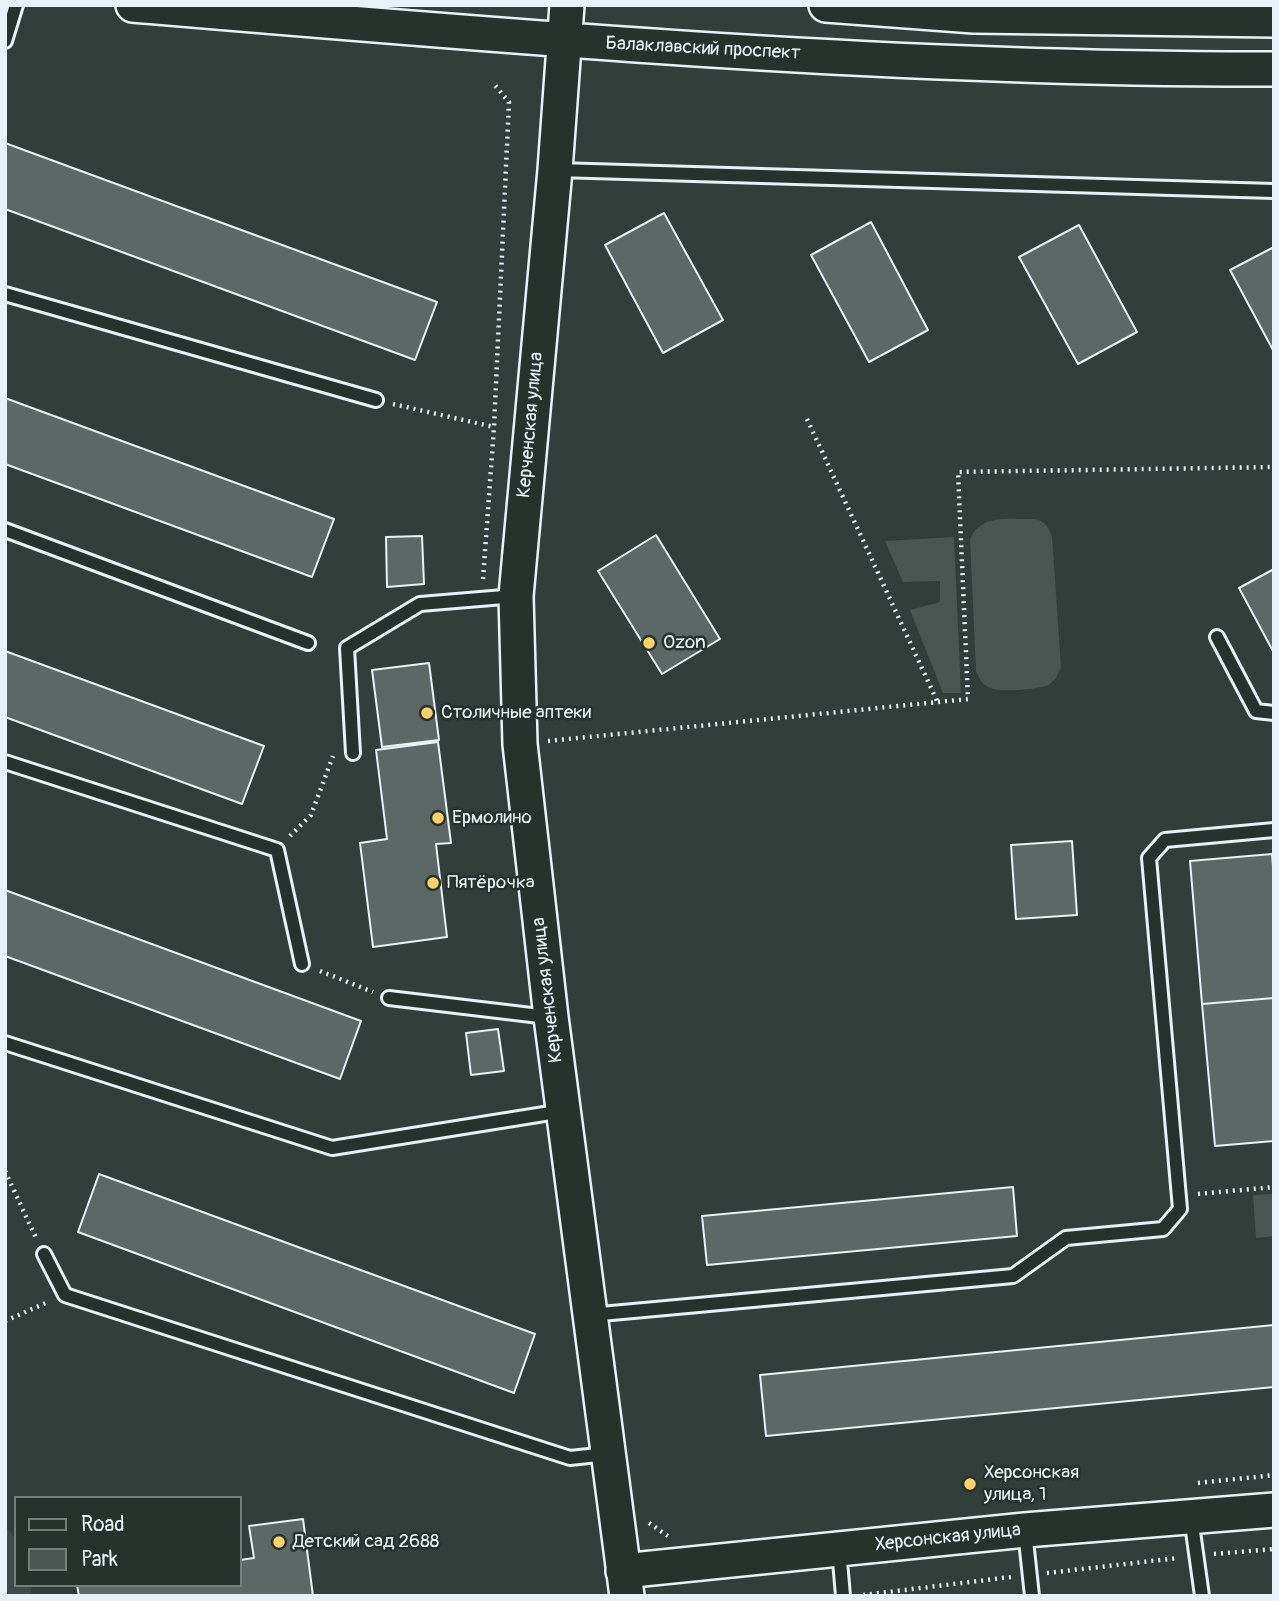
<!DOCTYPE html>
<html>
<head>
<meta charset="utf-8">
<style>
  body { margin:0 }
  #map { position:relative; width:1279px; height:1601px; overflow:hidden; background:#323e39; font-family:Pangolin,sans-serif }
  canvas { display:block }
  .frame { position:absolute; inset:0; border:7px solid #e8f1f8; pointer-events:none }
  .legend { position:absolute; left:14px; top:1496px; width:228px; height:91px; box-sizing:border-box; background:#26332d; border:2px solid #747f7e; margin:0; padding:9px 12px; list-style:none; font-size:21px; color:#e8f1f8 }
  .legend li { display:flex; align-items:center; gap:14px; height:35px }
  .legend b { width:35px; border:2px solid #747f7e }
</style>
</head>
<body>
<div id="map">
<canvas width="1279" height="1601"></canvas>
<div class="frame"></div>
<ul class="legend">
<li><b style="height:9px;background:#26332d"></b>Road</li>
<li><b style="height:19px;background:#495651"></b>Park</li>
</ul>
</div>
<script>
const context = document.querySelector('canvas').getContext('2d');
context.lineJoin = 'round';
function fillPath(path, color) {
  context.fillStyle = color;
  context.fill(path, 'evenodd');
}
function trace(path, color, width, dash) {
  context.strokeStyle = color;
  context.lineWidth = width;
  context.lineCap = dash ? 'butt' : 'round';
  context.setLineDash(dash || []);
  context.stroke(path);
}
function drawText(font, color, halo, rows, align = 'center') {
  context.font = font + ' Pangolin,sans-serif';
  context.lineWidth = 5;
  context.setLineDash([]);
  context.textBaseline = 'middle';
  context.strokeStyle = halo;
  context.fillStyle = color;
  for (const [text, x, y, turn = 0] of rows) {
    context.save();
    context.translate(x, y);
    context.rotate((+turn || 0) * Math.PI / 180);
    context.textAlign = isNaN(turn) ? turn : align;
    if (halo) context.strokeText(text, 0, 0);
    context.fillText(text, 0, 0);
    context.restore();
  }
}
fillPath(new Path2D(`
  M 5,1526 L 16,1539 L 16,1585 L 30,1585 L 32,1596 L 5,1596 Z`), '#3f4b46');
fillPath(new Path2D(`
  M 1035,519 C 1046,522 1049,527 1052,537 L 1061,667 L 1056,678 L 1049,685 C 1038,689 1001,693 991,688 C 983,685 979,679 976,671 L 970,539 C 981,513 1012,520 1035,519 Z
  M 954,537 L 961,693 L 943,693 L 910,610 L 940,602 L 940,581 L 903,582 L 885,541 Z
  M 1274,1194 L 1274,1236 L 1256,1238 L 1253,1195 Z`), '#495651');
const building = new Path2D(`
  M 5,143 L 437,302 L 415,360 L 5,209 Z
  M 664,213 L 723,320 L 663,353 L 605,245 Z
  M 871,222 L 928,330 L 869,362 L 811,255 Z
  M 1079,225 L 1137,332 L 1078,364 L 1019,257 Z
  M 1274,247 L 1274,352 L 1230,270 Z
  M 5,398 L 334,519 L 312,577 L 5,464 Z
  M 656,535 L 720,639 L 662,674 L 598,571 Z
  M 422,536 L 424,584 L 387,587 L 386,537 Z
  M 1274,569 L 1274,653 L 1239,588 Z
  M 5,651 L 264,746 L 242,804 L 5,717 Z
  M 429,663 L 439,740 L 382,747 L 372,670 Z
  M 438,742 L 451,843 L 436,844 L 447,937 L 373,947 L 360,843 L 387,839 L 376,750 Z
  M 1072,841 L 1077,915 L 1016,919 L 1011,845 Z
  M 1272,854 L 1274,880 L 1274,998 L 1202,1004 L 1190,861 Z
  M 5,890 L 361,1021 L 340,1079 L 5,956 Z
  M 1274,998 L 1274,1141 L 1215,1146 L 1202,1004 Z
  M 498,1029 L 504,1071 L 471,1075 L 466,1033 Z
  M 99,1174 L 535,1334 L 514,1393 L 78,1232 Z
  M 1013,1187 L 1017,1236 L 707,1265 L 702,1216 Z
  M 1274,1325 L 1274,1387 L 766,1436 L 760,1375 Z
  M 303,1519 L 313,1596 L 79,1596 L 77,1585 L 240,1585 L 240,1560 L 254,1558 L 249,1526 Z`);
fillPath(building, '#5c6865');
trace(building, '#e8f1f8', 2);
const lane = new Path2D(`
  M 5,41 L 16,5
  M 557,170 L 1274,191
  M 5,294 L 376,400
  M 5,530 L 308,643
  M 1217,637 L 1256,711 L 1274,713
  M 353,753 L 347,648 L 420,604 L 516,596
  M 5,762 L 277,850 L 302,964
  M 389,998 L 548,1017
  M 5,1043 L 332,1148 L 563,1111
  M 44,1254 L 65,1295 L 570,1458 L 607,1454
  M 590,1315 L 1013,1276 L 1066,1238 L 1163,1229 L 1180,1209 L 1149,858 L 1165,840 L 1274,830
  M 1191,1517 L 1202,1596
  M 1025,1531 L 1032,1596
  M 839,1549 L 843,1596`);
const secondary = new Path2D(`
  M 133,5 C 512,37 893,70 1274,69
  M 567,5 L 555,170 L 516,596 L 520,744 L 551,1017 L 627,1596
  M 826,5 L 974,16 L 1274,20
  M 623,1571 L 1025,1530 L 1274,1510`);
trace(lane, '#e8f1f8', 18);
trace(secondary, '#e8f1f8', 38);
trace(new Path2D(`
  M 393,404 L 494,427
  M 807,419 L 938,703
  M 483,579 L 494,427 L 509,102 L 493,83
  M 548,741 L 968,699 L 958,472 L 1274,467
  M 290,836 L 311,815 L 333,756
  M 320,971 L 373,992
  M 5,1171 L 36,1238
  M 1198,1194 L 1274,1187
  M 5,1321 L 48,1302
  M 1198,1483 L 1274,1475
  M 649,1523 L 668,1536
  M 1214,1554 L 1274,1549
  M 1047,1573 L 1178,1558
  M 863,1595 L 1011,1577`), '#e8f1f8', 4.5, [2, 5]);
trace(lane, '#26332d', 12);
trace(secondary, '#26332d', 33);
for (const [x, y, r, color] of [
  [649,643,7,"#ffd166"],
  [427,713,7,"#ffd166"],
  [438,818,7,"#ffd166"],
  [433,883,7,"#ffd166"],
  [970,1484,7,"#ffd166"],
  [279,1542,7,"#ffd166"]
]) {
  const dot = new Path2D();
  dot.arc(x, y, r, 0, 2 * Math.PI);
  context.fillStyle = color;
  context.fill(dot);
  trace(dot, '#26332d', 2.5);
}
drawText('19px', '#e8f1f8', '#26332d', [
  ["Балаклавский проспект",703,49,3],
  ["Керченская улица",531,425,-85],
  ["Керченская улица",548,990,-97],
  ["Херсонская улица",948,1538,-6]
]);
drawText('19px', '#e8f1f8', '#26332d', [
  ["Ozon",663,643],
  ["Столичные аптеки",441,713],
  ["Ермолино",452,818],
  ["Пятёрочка",447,883],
  ["Херсонская",984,1473],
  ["улица, 1",984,1495],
  ["Детский сад 2688",293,1542]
], 'left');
</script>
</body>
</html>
